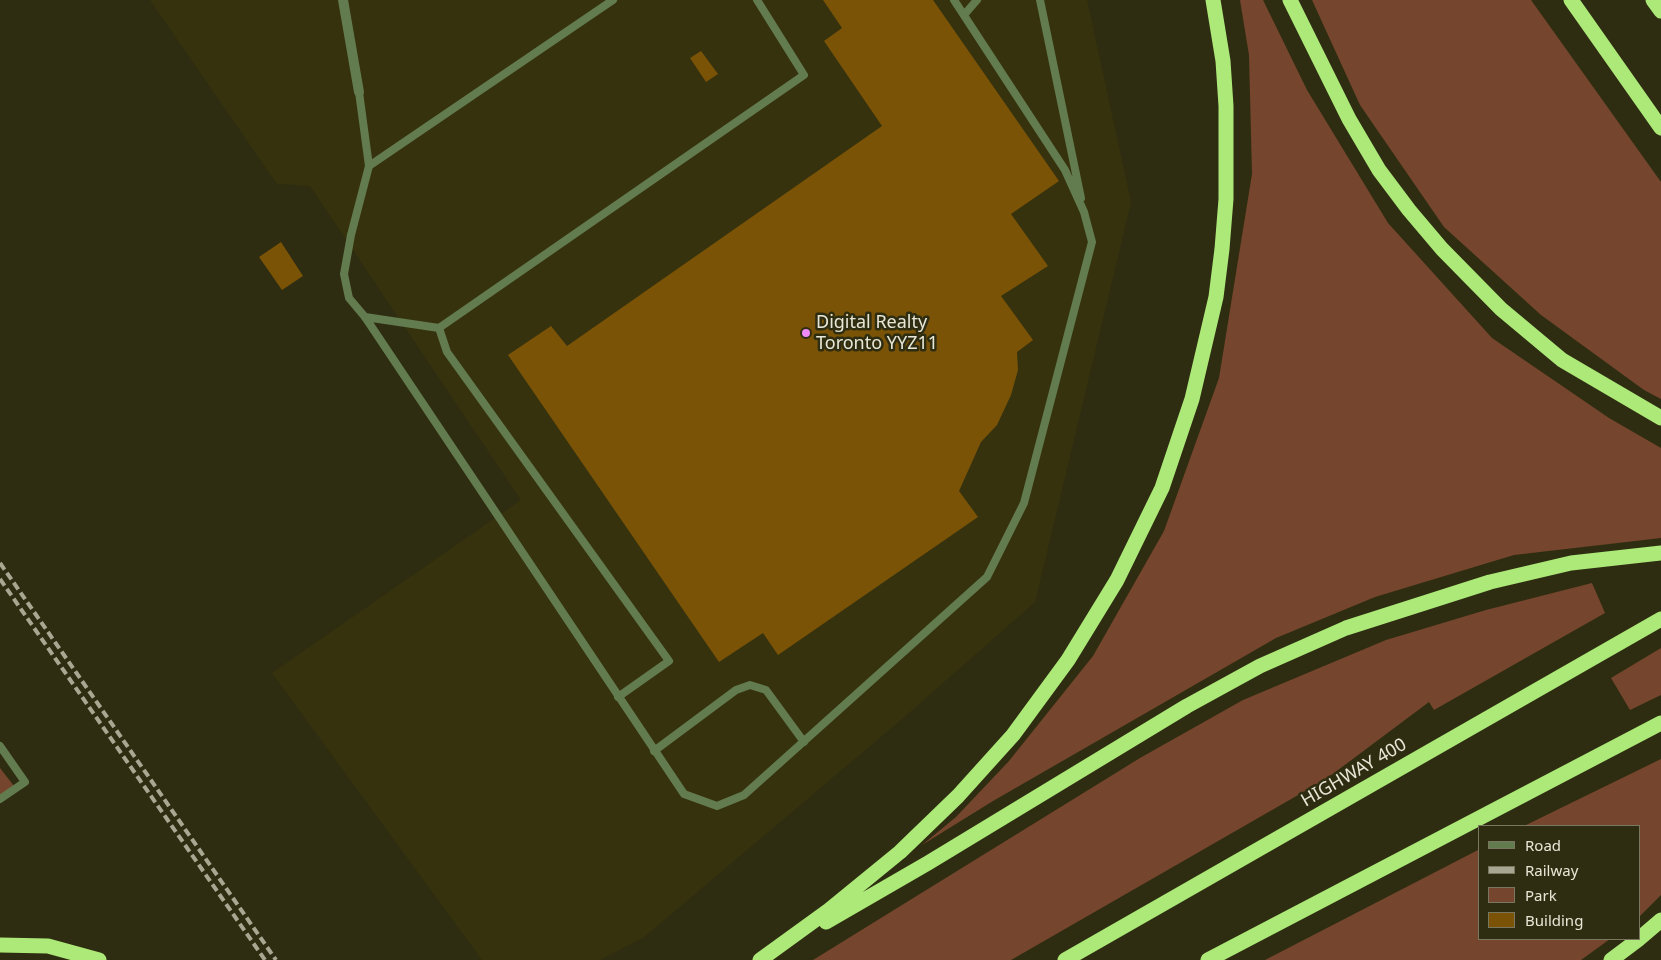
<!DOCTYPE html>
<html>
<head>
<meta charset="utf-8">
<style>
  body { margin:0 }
  #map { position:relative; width:1661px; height:960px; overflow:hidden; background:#2f2d11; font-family:"Noto Sans",sans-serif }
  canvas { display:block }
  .legend { position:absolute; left:1478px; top:825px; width:162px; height:115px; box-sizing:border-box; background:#2f2d11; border:1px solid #797760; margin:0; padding:6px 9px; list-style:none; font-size:15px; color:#e8e7d6 }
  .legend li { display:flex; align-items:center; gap:10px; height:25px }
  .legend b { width:25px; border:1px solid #797760 }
</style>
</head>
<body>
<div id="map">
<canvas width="1661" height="960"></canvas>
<ul class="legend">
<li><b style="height:6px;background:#627b4f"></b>Road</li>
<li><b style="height:6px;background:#a8a792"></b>Railway</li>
<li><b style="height:14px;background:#75462d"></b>Park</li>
<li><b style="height:14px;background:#7a5306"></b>Building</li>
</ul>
</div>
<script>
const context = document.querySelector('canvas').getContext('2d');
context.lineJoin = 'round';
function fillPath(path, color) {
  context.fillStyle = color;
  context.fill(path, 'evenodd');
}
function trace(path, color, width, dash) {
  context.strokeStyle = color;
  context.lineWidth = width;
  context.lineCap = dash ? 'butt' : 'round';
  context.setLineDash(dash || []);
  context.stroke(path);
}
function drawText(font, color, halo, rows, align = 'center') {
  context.font = font + ' "Noto Sans",sans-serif';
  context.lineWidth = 5;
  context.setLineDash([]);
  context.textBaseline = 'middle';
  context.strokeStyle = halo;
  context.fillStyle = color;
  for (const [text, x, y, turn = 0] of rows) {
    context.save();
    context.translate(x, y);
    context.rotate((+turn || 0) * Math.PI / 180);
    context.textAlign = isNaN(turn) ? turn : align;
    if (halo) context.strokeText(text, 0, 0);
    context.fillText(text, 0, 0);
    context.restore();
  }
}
fillPath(new Path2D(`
  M 150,0 L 1087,0 L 1131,202 L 1035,602 L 902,719 L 644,937 L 600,960 L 482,960 L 272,673 L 521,500 L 310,186 L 277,184 Z`), '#36320e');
fillPath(new Path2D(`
  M 1240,0 L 1263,0 L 1307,90 L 1388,223 L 1492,338 L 1609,418 L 1661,448 L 1661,538 L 1514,555 L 1375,597 L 1276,638 L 993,801 L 922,845 L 956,817 L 1009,761 L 1093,656 L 1164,531 L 1219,378 L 1252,174 L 1249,55 Z
  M 1312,0 L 1531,0 L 1661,182 L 1661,399 L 1644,390 L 1541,315 L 1444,227 L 1360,105 Z
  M 1592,583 L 1605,613 L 1434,710 L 1429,702 L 1326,779 L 1011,960 L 813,960 L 1140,758 L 1243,700 L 1386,640 L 1486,610 Z
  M 1661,648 L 1661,695 L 1630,710 L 1611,678 Z
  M 1661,759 L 1661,895 L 1640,916 L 1640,826 L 1524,826 Z
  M 0,768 L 14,786 L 0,796 Z
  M 1480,849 L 1480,939 L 1610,939 L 1581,960 L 1265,960 Z`), '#75462d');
fillPath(new Path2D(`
  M 823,0 L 933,0 L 1059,181 L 1011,214 L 1048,266 L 1001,296 L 1033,340 L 1017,352 L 1018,370 L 1011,395 L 997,425 L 981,442 L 959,491 L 978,517 L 778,655 L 763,633 L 719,662 L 508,355 L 551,326 L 567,346 L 882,126 L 824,41 L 842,28 Z
  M 701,51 L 718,74 L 706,82 L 690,58 Z
  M 281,242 L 303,276 L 282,290 L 259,257 Z`), '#7a5306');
trace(new Path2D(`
  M 1040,0 L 1081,198
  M 964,15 L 977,0
  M 359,92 L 369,166 L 351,235 L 344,274 L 349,298 L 365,317 L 684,794 L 717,806 L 744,795 L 987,577 L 1024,503 L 1092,242 L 1084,212 L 1065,170 L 954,0
  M 369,166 L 613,0
  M 365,317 L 439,328 L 447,352 L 669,661 L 618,697
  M 439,328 L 804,75 L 757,0
  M 0,746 L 25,782 L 0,799
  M 654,751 L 736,690 L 750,685 L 766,690 L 804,742`), '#627b4f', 8);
trace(new Path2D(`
  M 343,0 L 359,92`), '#627b4f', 10);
trace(new Path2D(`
  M 1290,0 L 1349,119 L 1379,170 L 1409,210 L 1442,249 L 1501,309 L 1562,360 L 1661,418
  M 1571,0 L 1661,128
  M 1653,0 L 1661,11
  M 826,922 L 928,863 L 1187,706 L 1260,666 L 1346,628 L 1490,582 L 1571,563 L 1661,553
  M 1640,938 L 1661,920
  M 0,945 L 48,946 L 99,960
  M 760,960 L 829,910 L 900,852 L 958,796 L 1013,735 L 1068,660 L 1117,580 L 1162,488 L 1192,399 L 1216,297 L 1222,249 L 1226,199 L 1226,106 L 1223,61 L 1213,0
  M 1065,960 L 1661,619
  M 1208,960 L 1661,723
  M 1611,960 L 1639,939`), '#ace978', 15);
trace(new Path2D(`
  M 0,563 L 276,960
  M 0,579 L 265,960`), '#a8a792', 4, [8, 4]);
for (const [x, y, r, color] of [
  [806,333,5,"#ee8bf8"]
]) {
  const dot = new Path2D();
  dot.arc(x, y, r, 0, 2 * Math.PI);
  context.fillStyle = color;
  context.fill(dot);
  trace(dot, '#2f2d11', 2);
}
drawText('18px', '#e8e7d6', '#2f2d11', [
  ["Digital Realty",816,323],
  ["Toronto YYZ11",816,344]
], 'left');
drawText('18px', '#e8e7d6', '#2f2d11', [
  ["HIGHWAY 400",1354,773,-30]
]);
</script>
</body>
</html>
